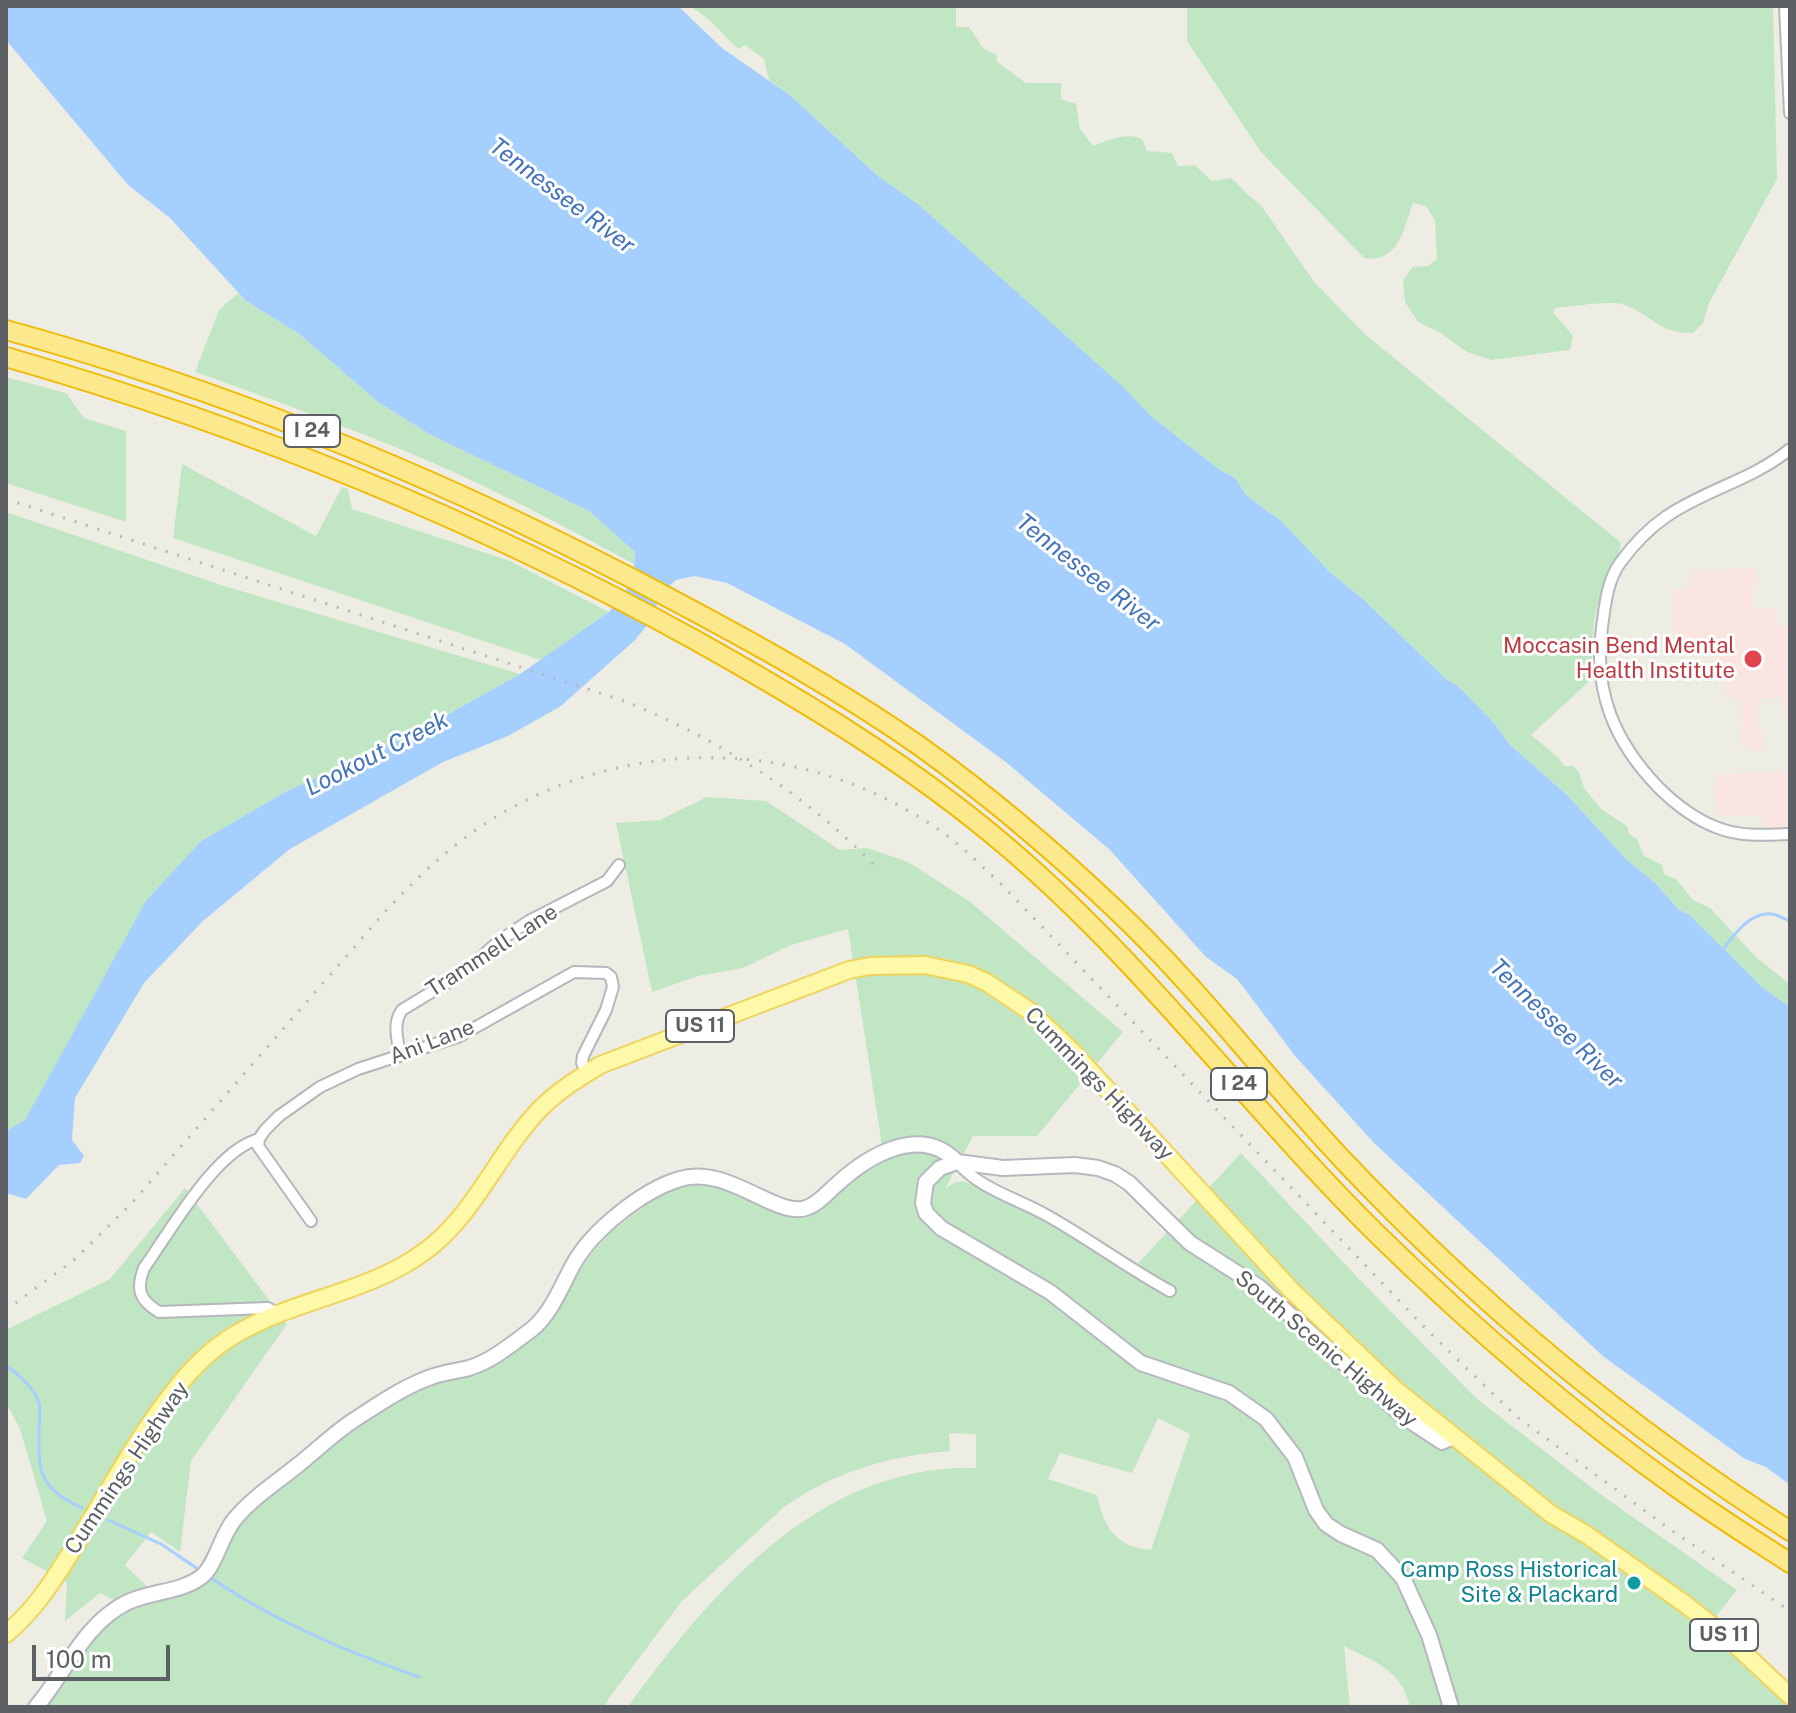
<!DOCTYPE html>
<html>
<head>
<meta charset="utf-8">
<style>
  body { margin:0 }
  #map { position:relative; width:1796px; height:1713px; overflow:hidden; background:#eeede4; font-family:"Public Sans",sans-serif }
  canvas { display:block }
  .frame { position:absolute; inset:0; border:8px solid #5c5f64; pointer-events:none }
  .scale { position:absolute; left:32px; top:1645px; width:138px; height:36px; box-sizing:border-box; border:4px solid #5c5f64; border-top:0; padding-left:10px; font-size:24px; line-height:28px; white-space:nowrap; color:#5c5f64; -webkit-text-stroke:6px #fff; paint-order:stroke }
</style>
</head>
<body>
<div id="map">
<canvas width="1796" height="1713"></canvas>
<div class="frame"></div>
<div class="scale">100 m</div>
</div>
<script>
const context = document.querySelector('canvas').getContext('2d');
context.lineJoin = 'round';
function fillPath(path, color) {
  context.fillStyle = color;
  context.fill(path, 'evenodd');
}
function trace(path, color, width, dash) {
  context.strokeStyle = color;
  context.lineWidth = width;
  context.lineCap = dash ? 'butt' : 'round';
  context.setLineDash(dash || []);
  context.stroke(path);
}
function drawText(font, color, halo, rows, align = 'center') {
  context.font = font + ' "Public Sans",sans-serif';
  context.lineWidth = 6;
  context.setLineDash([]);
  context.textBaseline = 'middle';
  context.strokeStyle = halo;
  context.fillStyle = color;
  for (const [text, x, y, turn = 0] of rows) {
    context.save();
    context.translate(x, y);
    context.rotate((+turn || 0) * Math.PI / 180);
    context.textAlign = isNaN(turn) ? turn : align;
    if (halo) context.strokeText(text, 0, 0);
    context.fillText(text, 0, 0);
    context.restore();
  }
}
fillPath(new Path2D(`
  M 1756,568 L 1757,586 L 1751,586 L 1753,609 L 1775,608 L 1778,626 L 1789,626 L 1787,596 L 1790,596 L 1790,735 L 1782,698 L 1757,699 L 1758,731 L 1763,731 L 1764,750 L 1749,751 L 1748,745 L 1740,745 L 1739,732 L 1742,731 L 1741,699 L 1726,699 L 1724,669 L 1717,669 L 1716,650 L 1723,649 L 1723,643 L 1702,643 L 1701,639 L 1675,641 L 1672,590 L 1691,589 L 1691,571 Z
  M 1790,771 L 1790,827 L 1765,829 L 1763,815 L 1717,817 L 1715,775 Z`), '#fbe5e0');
fillPath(new Path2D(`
  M 688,6 L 956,6 L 956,27 L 969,27 L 984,49 L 997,55 L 997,62 L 1026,83 L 1061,83 L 1061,99 L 1076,104 L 1080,129 L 1093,146 C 1108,140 1127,132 1142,139 L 1147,151 L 1172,153 L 1178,166 L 1195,165 L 1212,181 L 1231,178 C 1241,186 1249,198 1260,204 L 1315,283 L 1367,336 L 1620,542 C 1623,554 1612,565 1607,576 C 1594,607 1589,643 1594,677 L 1531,735 L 1558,757 L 1564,766 L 1573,766 L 1579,772 L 1584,788 L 1601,809 L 1627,826 L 1629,834 L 1637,839 L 1643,855 L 1662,865 L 1664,874 L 1676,879 L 1693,900 L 1710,908 L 1757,958 L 1790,984 L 1790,1007 L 1763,988 L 1719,944 L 1688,915 L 1679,910 L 1655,883 L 1627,860 L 1567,795 L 1509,744 L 1495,724 L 1458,686 L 1446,679 L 1364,600 L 1331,573 L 1280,520 L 1247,496 L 1235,478 L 1220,470 L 1152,417 L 937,221 L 879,177 L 791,96 L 769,80 L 764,59 L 745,45 L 739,49 C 722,35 709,15 688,6 Z
  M 1187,6 L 1773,6 L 1777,179 L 1709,303 L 1703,323 L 1693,333 C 1661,335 1652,315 1625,305 C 1611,300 1579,306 1563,307 L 1555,308 L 1553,312 L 1573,336 L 1570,350 L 1491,360 L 1465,351 L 1441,333 L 1418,322 L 1405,302 L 1403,280 L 1413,267 L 1428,266 L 1437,259 L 1435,220 L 1426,206 L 1413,203 C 1404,229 1398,264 1364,258 L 1261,152 L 1187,41 Z
  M 238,293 L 246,301 L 298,333 L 378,402 L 431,435 L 589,511 L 635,552 L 634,564 C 567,528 500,492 431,462 C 353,429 275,400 195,372 L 219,310 Z
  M 6,377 L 66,393 L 84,418 L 126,431 L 126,522 L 6,483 Z
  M 182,464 L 316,536 L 342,487 L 348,489 L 352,509 L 510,561 L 609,612 L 541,660 L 173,538 Z
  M 6,512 L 221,585 L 520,674 L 415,733 L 285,792 L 201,841 L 25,1121 L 6,1131 Z
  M 707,797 L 766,801 L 840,850 L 867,848 L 908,862 L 969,901 L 1123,1032 L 1037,1136 L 973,1136 L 945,1189 C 954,1183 956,1179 969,1183 L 1054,1226 L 1129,1273 L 1241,1153 L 1359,1279 L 1477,1399 L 1600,1494 L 1737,1590 L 1706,1629 L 1790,1702 L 1790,1707 L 1410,1707 C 1401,1669 1376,1663 1344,1646 L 1350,1707 L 628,1707 C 711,1592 821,1463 976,1468 L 976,1434 L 949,1433 L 950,1451 C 891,1455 831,1473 783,1508 L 682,1601 L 609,1698 L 605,1707 L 47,1707 C 69,1670 93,1632 129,1607 L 100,1593 L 65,1621 L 67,1582 L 22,1558 L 47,1521 L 20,1429 L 6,1402 L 6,1330 L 110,1279 L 185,1188 L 287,1324 L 191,1461 L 180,1552 L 151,1532 L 125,1565 L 159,1598 L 180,1593 L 249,1514 L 369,1418 L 415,1390 L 435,1382 L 477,1375 L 505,1360 L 529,1339 L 592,1253 L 612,1231 L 654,1199 L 684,1184 L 696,1182 L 726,1188 L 792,1217 L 806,1218 L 821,1209 L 868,1167 L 882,1160 L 881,1139 L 848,929 L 791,945 L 743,968 L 698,976 L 652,992 L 616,823 L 660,820 ZM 1158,1418 L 1190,1434 L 1151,1550 C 1115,1547 1104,1527 1097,1495 L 1048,1479 L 1060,1453 L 1132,1473 Z`), '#c1e6c4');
fillPath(new Path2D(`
  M 6,6 L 678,6 L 722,48 L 791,96 L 879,177 L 919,205 L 1121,385 L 1152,417 L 1220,470 L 1235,478 L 1247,496 L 1280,520 L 1331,573 L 1364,600 L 1446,679 L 1458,686 L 1495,724 L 1509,744 L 1567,795 L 1627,860 L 1655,883 L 1679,910 L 1688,914 L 1719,944 L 1763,988 L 1790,1007 L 1790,1485 L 1766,1467 L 1745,1459 L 1604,1357 L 1374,1143 L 1296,1057 L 1237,979 L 1206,957 L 1110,850 L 1007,763 L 845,644 L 727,583 L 695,576 L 676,580 L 662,593 L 650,622 L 634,641 L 561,706 L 508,736 L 443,762 L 290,849 L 203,921 L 144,983 L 75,1098 L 72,1140 L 84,1156 L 80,1163 L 59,1165 L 26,1199 L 6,1193 L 6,1131 L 25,1120 L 146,901 L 201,841 L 285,792 L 415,733 L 520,674 L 609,612 L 633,581 L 635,552 L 589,511 L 431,435 L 378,402 L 298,333 L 246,301 L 170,218 L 128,185 L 6,40 Z`), '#a4cffe');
trace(new Path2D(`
  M 1722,951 C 1733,936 1750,911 1772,914 C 1778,915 1785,919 1790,921
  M 6,1365 C 18,1375 34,1387 39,1403 C 41,1410 39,1421 39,1428 C 38,1472 39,1488 82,1508
  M 108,1520 L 161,1544 L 198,1569
  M 211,1578 C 275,1622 346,1651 419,1677`), '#a4cffe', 3);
const street = new Path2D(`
  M 1785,6 L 1790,113
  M 1790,449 C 1754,479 1705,490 1667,516 C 1648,529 1633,545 1620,563 C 1607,581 1605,606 1602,627 C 1593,691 1614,741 1658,787 C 1675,804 1694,819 1718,828 C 1742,837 1765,835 1790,834
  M 400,1056 C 398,1040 392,1024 402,1010 L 466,971 L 499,941 L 529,921 L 607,881 L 619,865
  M 259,1139 C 215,1150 170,1232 144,1268 C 136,1289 139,1300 159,1312 L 268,1308 L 278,1314
  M 957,1162 C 981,1190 1017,1198 1048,1216 C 1089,1239 1128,1268 1170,1291
  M 311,1221 L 258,1146 L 259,1139 L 265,1130 L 279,1116 L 320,1087 L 358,1069 L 460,1036 L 574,972 L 606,973 L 611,977 L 613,987 L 606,1010 L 583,1056 L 582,1063 L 587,1073`);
const secondary = new Path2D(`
  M 36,1707 C 65,1673 84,1624 126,1603 C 149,1591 180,1593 201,1577 C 215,1567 221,1536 234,1520 C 252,1498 276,1483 298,1465 C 317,1450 334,1433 354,1420 C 379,1404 406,1385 434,1376 C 445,1372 458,1371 469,1368 C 492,1361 512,1344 531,1330 C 551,1314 561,1287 573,1265 C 592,1230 643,1190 680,1179 C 726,1164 776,1218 806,1208 C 818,1204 826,1194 835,1186 C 866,1157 920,1123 957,1162
  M 1451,1707 L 1429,1635 L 1403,1578 L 1377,1550 L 1341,1534 L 1326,1524 L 1316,1510 L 1295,1457 L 1266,1419 L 1229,1393 L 1141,1363 L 1050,1292 L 941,1228 L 926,1213 L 923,1203 L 926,1182 L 940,1168 L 957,1162 L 1003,1168 L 1075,1165 L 1098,1168 L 1115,1174 L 1129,1183 L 1190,1243 L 1259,1287 L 1404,1417 L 1442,1442 L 1453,1437`);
const primary = new Path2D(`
  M 6,1634 C 35,1610 53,1581 73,1549 C 107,1495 137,1436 178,1386 C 194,1366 214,1347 236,1334 C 295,1299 368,1293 424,1252 C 476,1214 497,1153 541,1108 C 559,1090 579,1078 600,1065 L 849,970 L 870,966 L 925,965 L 968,974 L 986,982 L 1031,1012 L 1071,1050 L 1292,1291 L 1396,1390 L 1551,1514 L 1587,1535 L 1685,1604 L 1727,1637 L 1790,1696`);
const highway = new Path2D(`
  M 6,330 C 226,390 435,476 637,581 C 734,632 831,684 921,747 C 989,796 1054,851 1115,909 C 1197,986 1266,1078 1343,1160 C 1476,1301 1627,1427 1790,1531
  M 6,357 C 246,426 476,519 695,640 C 804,701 911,765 1006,846 C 1144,963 1250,1109 1378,1235 C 1472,1327 1573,1414 1680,1490 C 1716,1516 1753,1539 1790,1563`);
trace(street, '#b4b6bb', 14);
trace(secondary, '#b5b8be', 18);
trace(primary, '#f0d35b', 20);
trace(highway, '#f1ba02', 22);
trace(street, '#fff', 10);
trace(secondary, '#fff', 14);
trace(primary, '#fef8a9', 16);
trace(highway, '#fce98d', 18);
trace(new Path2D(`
  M 6,499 L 627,702 C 720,740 805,794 875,866
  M 6,1310 L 74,1260 L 130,1205 L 384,913 C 418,876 455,841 499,815 C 617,745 766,738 888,800 C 907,810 928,821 945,834 C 966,850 985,869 1004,887 L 1429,1332 L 1517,1417 L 1671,1530 L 1790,1611`), '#b5b6b6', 3, [2, 10]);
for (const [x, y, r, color] of [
  [1753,659,10,"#e0444e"],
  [1634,1583,8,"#0f9aa8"]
]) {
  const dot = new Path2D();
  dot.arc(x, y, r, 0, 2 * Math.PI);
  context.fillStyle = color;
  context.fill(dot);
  trace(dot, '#fff', 3);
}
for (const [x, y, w] of [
  [312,431,56],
  [700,1026,68],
  [1239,1084,56],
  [1724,1635,68]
]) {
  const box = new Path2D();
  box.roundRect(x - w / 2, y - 16, w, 32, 6);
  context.fillStyle = '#fff';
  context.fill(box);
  trace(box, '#5c5f64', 2);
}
drawText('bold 20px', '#5c5f64', null, [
  ["I 24",312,431],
  ["US 11",700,1026],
  ["I 24",1239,1084],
  ["US 11",1724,1635]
]);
drawText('22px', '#be3a42', '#fff', [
  ["Moccasin Bend Mental",1735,646],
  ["Health Institute",1735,671]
], 'right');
drawText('22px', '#5c5f64', '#fff', [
  ["Trammell Lane",492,951,-33],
  ["Ani Lane",432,1042,-21],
  ["Cummings Highway",1099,1084,46],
  ["South Scenic Highway",1326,1349,40],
  ["Cummings Highway",127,1468,-56]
]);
drawText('22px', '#0d838f', '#fff', [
  ["Camp Ross Historical",1618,1570],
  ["Site & Plackard",1618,1595]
], 'right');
drawText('italic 24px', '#4373b9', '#fff', [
  ["Tennessee River",562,196,37],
  ["Tennessee River",1088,573,38],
  ["Lookout Creek",377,754,-27],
  ["Tennessee River",1556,1024,44]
]);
</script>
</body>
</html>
